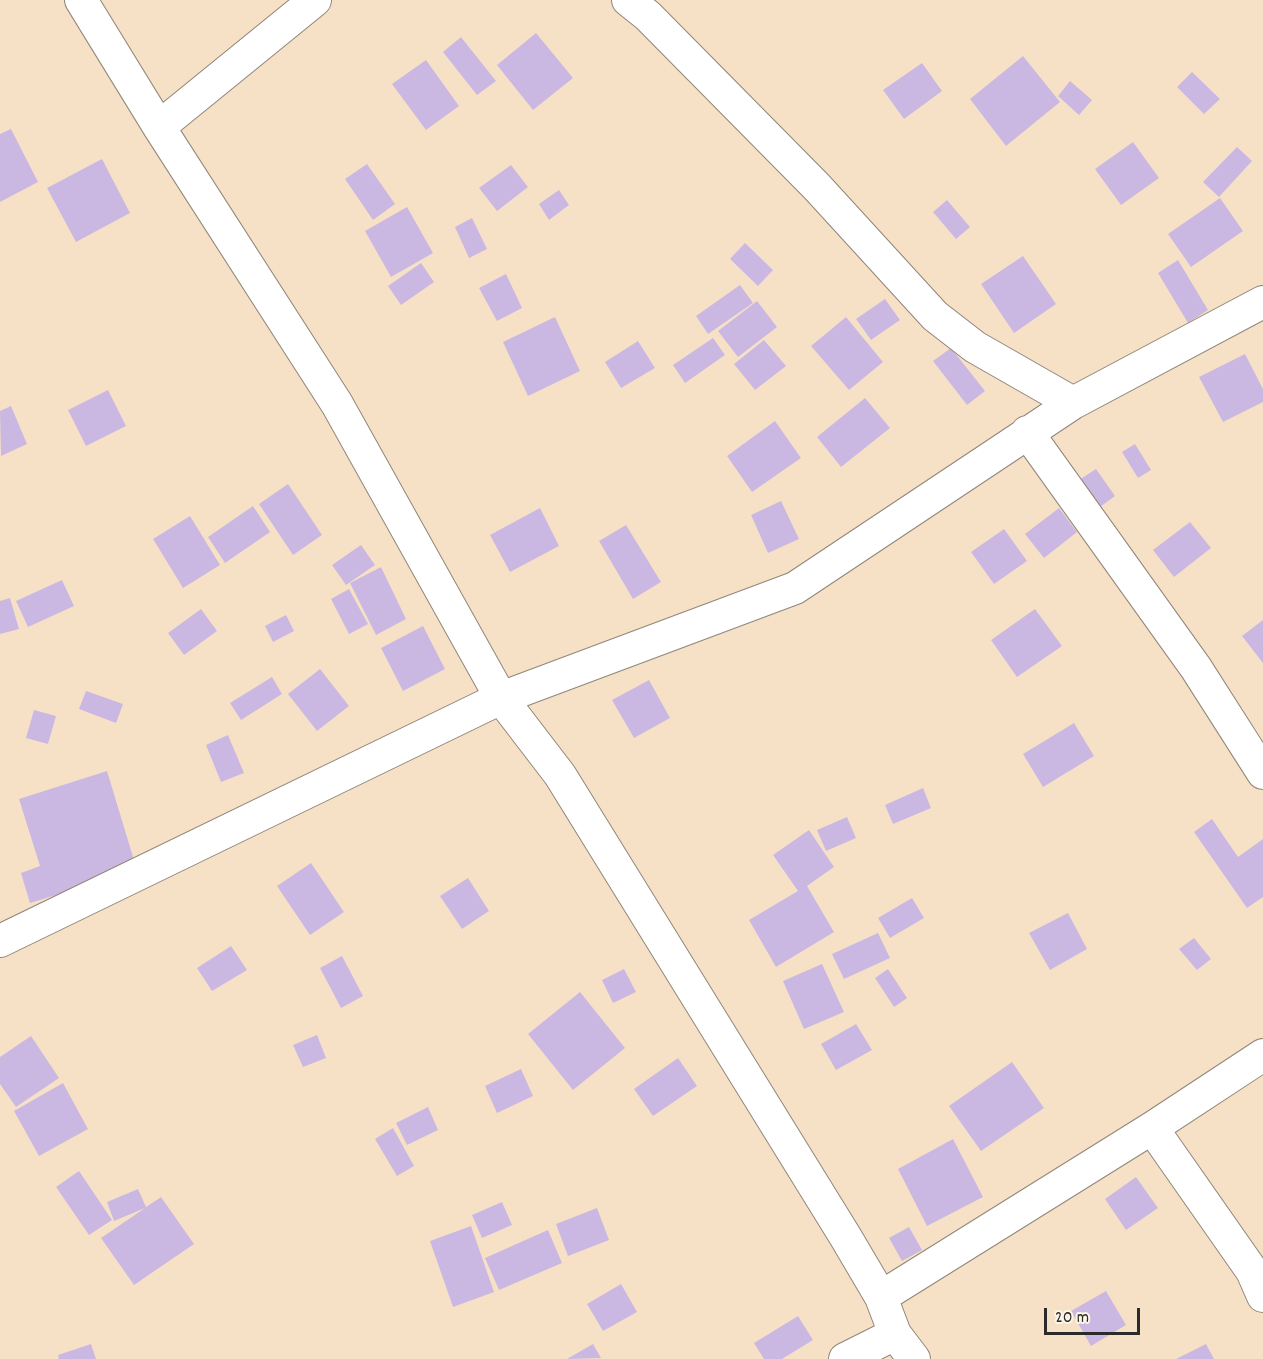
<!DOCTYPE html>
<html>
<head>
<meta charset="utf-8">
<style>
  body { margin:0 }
  #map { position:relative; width:1263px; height:1359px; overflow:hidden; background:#f6e1c7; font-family:Dekko,sans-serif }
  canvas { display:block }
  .scale { position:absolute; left:1044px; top:1308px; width:96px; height:27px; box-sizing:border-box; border:3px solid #2b2b2b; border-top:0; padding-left:8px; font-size:18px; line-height:21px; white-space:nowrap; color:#2b2b2b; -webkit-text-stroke:4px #fcf5e5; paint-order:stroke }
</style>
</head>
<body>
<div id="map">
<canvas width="1263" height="1359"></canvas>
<div class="scale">20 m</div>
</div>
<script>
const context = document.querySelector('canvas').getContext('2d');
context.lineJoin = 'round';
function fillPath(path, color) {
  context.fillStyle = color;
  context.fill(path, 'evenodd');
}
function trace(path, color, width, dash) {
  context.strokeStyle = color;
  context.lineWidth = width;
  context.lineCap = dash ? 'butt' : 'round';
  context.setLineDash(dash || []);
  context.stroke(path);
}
fillPath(new Path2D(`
  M 536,33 L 573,78 L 533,110 L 497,65 Z
  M 461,37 L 496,81 L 477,95 L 443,52 Z
  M 1023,56 L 1060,102 L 1006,146 L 970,99 Z
  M 426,60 L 459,106 L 426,130 L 392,84 Z
  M 922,63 L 942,91 L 904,119 L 883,90 Z
  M 1192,72 L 1220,99 L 1204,114 L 1177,87 Z
  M 1070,81 L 1092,100 L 1079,115 L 1058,96 Z
  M 11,129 L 38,182 L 0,202 L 0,134 Z
  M 1133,142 L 1159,178 L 1121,205 L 1095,169 Z
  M 1237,147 L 1252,161 L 1219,197 L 1203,182 Z
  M 102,159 L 130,213 L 76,242 L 47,188 Z
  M 367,164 L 395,204 L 373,220 L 345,179 Z
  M 511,165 L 528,187 L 497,211 L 479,188 Z
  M 559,190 L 569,205 L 549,220 L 539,204 Z
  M 1220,198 L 1243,231 L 1191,267 L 1168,234 Z
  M 947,200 L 970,227 L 956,239 L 933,212 Z
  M 407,207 L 433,253 L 391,277 L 365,231 Z
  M 472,218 L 487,249 L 469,258 L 455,227 Z
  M 745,243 L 773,270 L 758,286 L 730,259 Z
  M 1023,256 L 1056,304 L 1014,333 L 981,284 Z
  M 1178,260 L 1208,310 L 1188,323 L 1158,273 Z
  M 421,263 L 434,282 L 401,305 L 388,286 Z
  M 506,274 L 522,308 L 497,321 L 479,288 Z
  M 740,285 L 753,303 L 708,334 L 696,316 Z
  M 885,299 L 900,320 L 871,340 L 856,319 Z
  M 757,301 L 777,327 L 738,357 L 718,331 Z
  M 555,317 L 580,371 L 528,396 L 503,342 Z
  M 846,317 L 883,362 L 849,390 L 811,346 Z
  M 713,338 L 725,355 L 685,383 L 673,365 Z
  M 764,340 L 786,366 L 755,390 L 734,364 Z
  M 638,341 L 655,368 L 621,388 L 605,362 Z
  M 951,348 L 985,391 L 967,405 L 933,361 Z
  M 1245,354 L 1263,389 L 1263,402 L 1223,422 L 1199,377 Z
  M 108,390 L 126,426 L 86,446 L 68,410 Z
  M 865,398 L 890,428 L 841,467 L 817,437 Z
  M 11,406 L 27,444 L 1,456 L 0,411 Z
  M 775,421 L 801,458 L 752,492 L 727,456 Z
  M 1135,444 L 1151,470 L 1138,478 L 1122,452 Z
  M 1096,469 L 1115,496 L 1096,510 L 1076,482 Z
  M 288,484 L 322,535 L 293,555 L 259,504 Z
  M 781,501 L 799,539 L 768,553 L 751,515 Z
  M 253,506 L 270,532 L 225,563 L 208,537 Z
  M 540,508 L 559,546 L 510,572 L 490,535 Z
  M 1059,508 L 1077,532 L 1044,558 L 1025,534 Z
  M 190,516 L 220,565 L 183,588 L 153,539 Z
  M 1190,522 L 1211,548 L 1174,577 L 1153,550 Z
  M 626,525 L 661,582 L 633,599 L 599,541 Z
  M 1004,529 L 1027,561 L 994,584 L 971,552 Z
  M 361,545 L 375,565 L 346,585 L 332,565 Z
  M 381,567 L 406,619 L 376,635 L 350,583 Z
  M 62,580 L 74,606 L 28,627 L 16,601 Z
  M 349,589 L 368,624 L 349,634 L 331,599 Z
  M 10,598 L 19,629 L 0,634 L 0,601 Z
  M 201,609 L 217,631 L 184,655 L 168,633 Z
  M 1035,609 L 1062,646 L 1017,677 L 991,640 Z
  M 286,615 L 294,631 L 273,642 L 265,626 Z
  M 1263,620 L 1263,663 L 1242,636 Z
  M 423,626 L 445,669 L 403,691 L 381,648 Z
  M 320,669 L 349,706 L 317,731 L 288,694 Z
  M 272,677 L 282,694 L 241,720 L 230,703 Z
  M 649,680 L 670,718 L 634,738 L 612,700 Z
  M 86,691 L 123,704 L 116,723 L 79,709 Z
  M 34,710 L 56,716 L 48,744 L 26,738 Z
  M 1074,723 L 1094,756 L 1043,787 L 1023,754 Z
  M 228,735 L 244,773 L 221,782 L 206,745 Z
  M 107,771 L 137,870 L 30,903 L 21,873 L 40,866 L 19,799 Z
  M 923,788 L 931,808 L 893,824 L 885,805 Z
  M 847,817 L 856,838 L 826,851 L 817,830 Z
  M 1212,819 L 1238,857 L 1263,839 L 1263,897 L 1247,908 L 1194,832 Z
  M 809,830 L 834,867 L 807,886 L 834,932 L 776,967 L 749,920 L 798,891 L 773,855 Z
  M 311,863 L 344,912 L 310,935 L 277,886 Z
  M 468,878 L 489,911 L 462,929 L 440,896 Z
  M 912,898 L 924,918 L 890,938 L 878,918 Z
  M 1068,913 L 1087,949 L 1050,970 L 1029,933 Z
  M 878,933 L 890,958 L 844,979 L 832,954 Z
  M 1194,938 L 1211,959 L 1197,970 L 1179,949 Z
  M 231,946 L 247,970 L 212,991 L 197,968 Z
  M 342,956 L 363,996 L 341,1008 L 320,968 Z
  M 822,964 L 844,1012 L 804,1029 L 783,981 Z
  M 624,969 L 636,992 L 613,1003 L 602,980 Z
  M 888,969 L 907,998 L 894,1007 L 875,978 Z
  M 580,992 L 625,1048 L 573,1090 L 528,1034 Z
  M 856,1024 L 872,1050 L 836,1070 L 821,1044 Z
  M 317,1035 L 326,1058 L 303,1067 L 293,1045 Z
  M 31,1036 L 59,1078 L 16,1107 L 0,1084 L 0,1057 Z
  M 678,1058 L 697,1086 L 653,1116 L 634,1089 Z
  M 1012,1062 L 1044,1108 L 981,1151 L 949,1106 Z
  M 521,1069 L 533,1096 L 497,1113 L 485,1086 Z
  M 63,1083 L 88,1129 L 39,1156 L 14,1111 Z
  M 428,1107 L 438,1130 L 407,1145 L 396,1123 Z
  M 393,1128 L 414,1166 L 397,1176 L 375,1139 Z
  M 953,1139 L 983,1197 L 927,1226 L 898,1169 Z
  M 79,1171 L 112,1220 L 89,1235 L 56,1187 Z
  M 1136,1177 L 1158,1208 L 1126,1230 L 1105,1199 Z
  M 138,1189 L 146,1207 L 161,1197 L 194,1244 L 134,1285 L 101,1238 L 145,1208 L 114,1221 L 107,1202 Z
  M 502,1202 L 512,1225 L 482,1238 L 472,1215 Z
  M 597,1208 L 609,1240 L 568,1256 L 556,1224 Z
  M 471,1226 L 494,1292 L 453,1307 L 430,1241 Z
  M 909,1227 L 922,1250 L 902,1261 L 889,1238 Z
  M 548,1230 L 562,1263 L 499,1290 L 485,1258 Z
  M 621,1284 L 637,1312 L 603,1331 L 587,1304 Z
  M 1106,1291 L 1126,1325 L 1091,1346 L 1071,1311 Z
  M 798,1316 L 813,1340 L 782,1359 L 764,1359 L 754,1343 Z
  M 91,1344 L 96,1359 L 59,1359 L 58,1355 Z
  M 593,1344 L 601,1358 L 567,1359 Z
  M 1206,1344 L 1214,1359 L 1176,1359 Z`), '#cbb8e2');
const minor = new Path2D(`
  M 81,0 L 159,127 L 337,404 L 501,698 L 560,775 L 845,1236 L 881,1297 L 895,1334 L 914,1359
  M 628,0 L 648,16 L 817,187 L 935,316 L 975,347 L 1073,403
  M 159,127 L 315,0
  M 1027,432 L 1196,668 L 1263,773
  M 0,941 L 501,698 L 795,588 L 1073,403 L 1263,302
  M 1152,1128 L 1252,1271 L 1263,1296
  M 881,1297 L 1152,1128 L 1263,1055
  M 845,1359 L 895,1334`);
trace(minor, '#908679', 34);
trace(minor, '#fff', 32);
</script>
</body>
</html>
